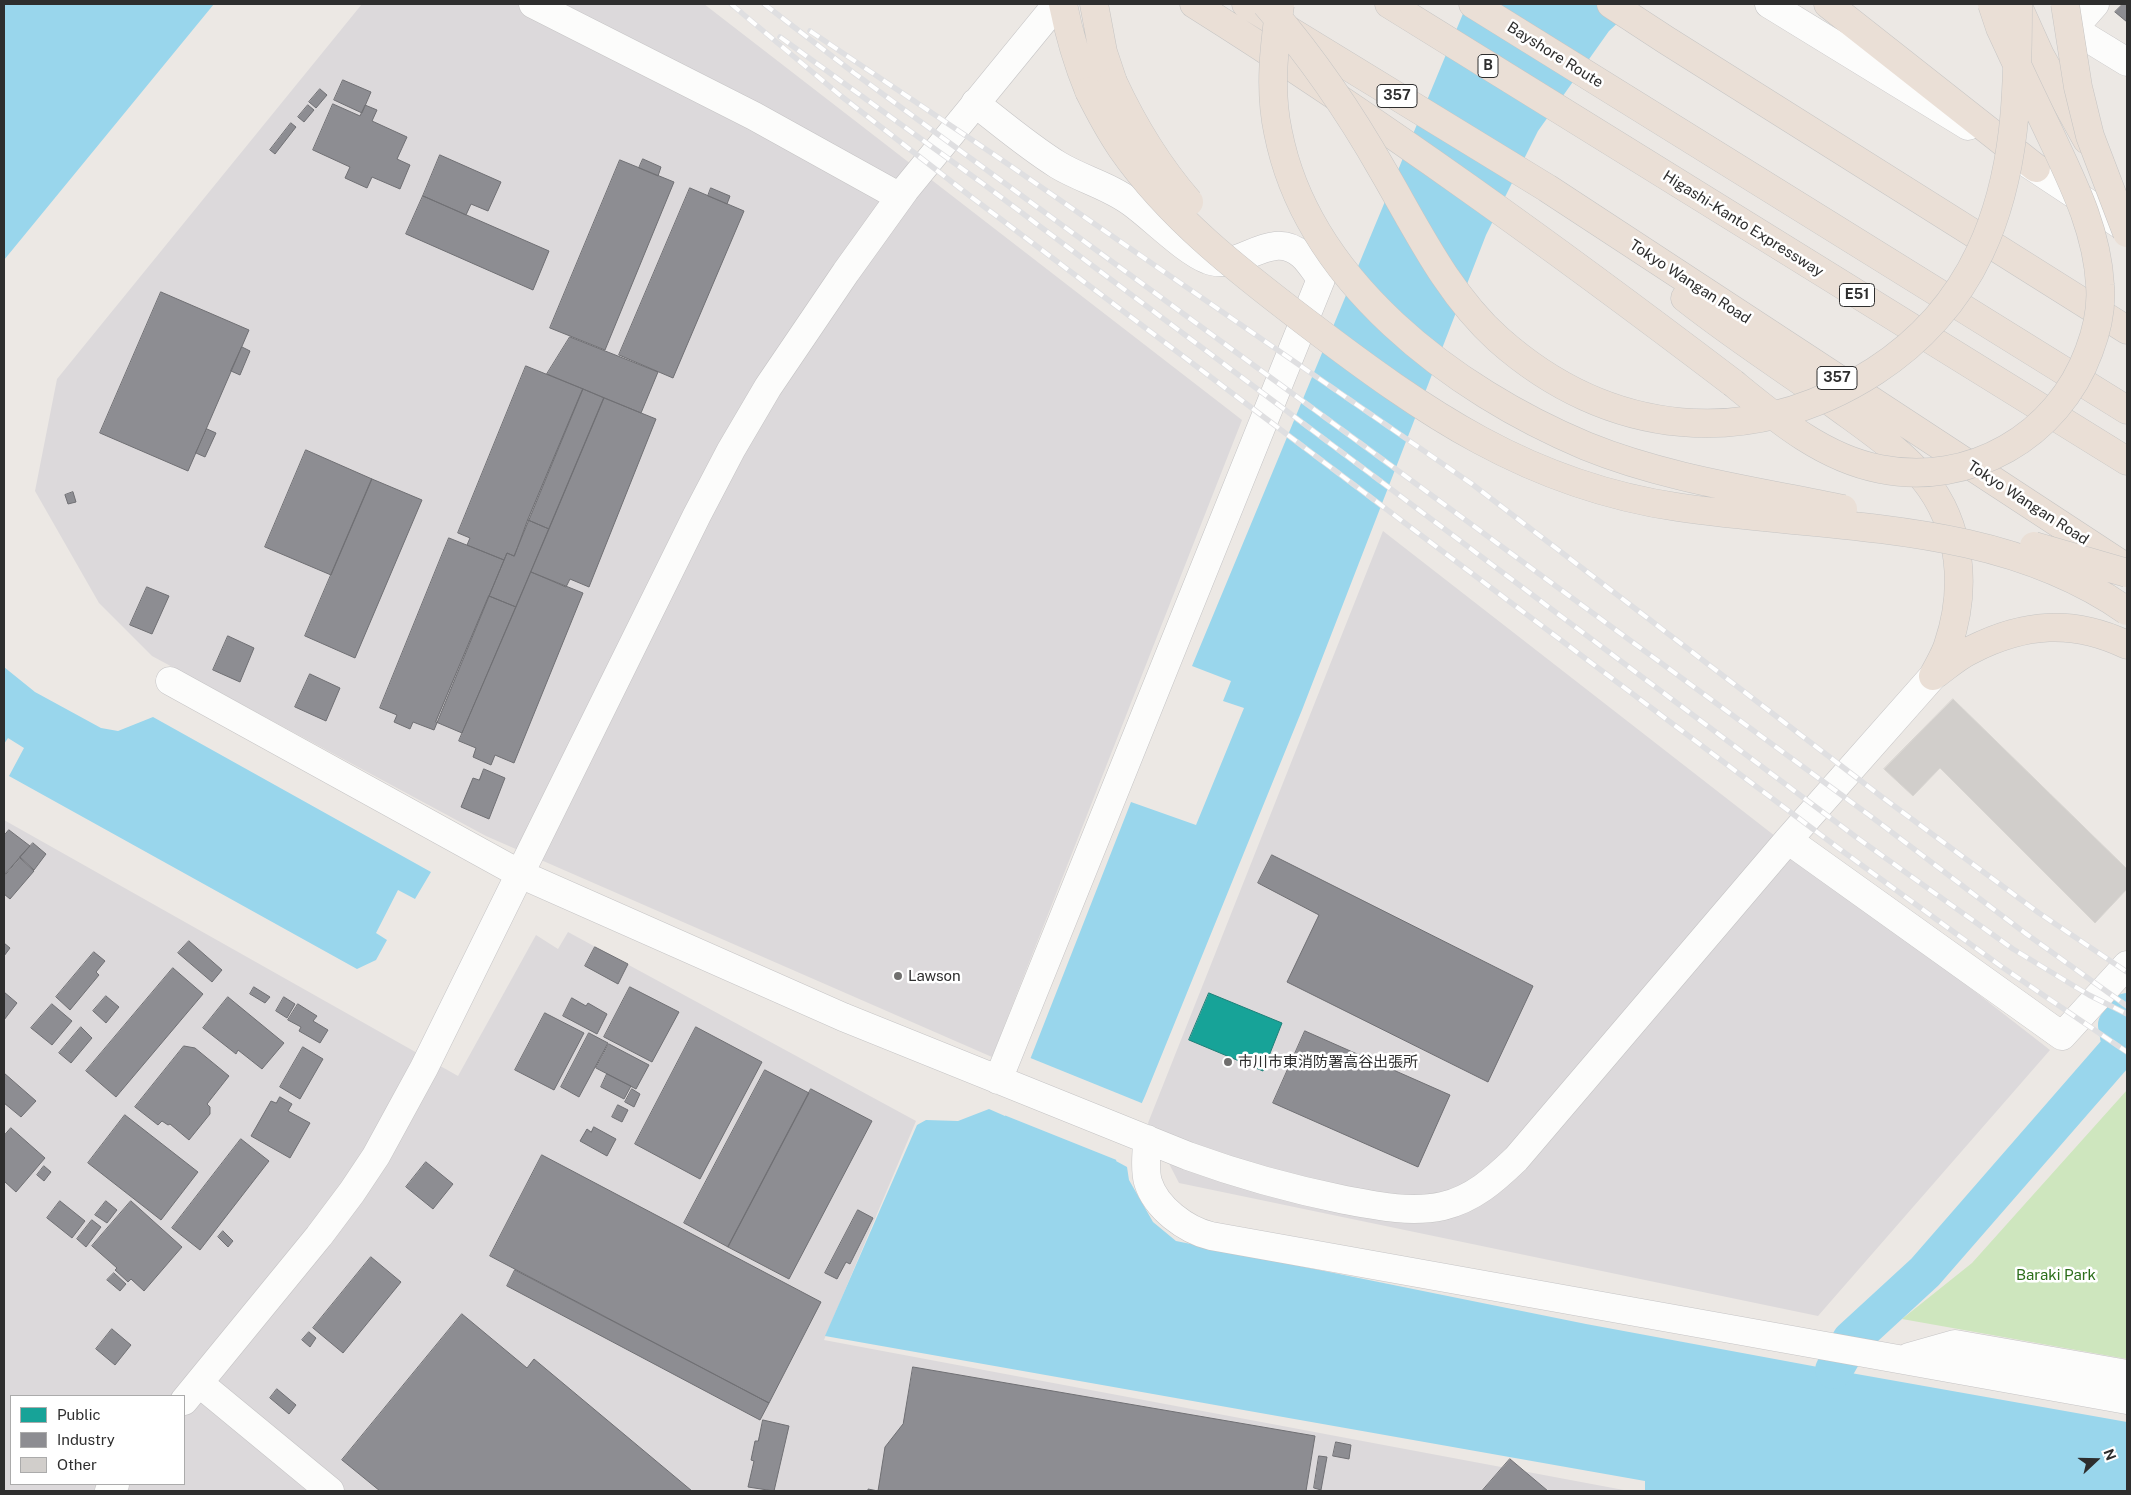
<!DOCTYPE html>
<html>
<head>
<meta charset="utf-8">
<style>
  body { margin:0 }
  #map { position:relative; width:2131px; height:1495px; overflow:hidden; background:#ece8e4; font-family:"Public Sans",sans-serif }
  canvas { display:block }
  .frame { position:absolute; inset:0; border:5px solid #2e2e2e; pointer-events:none }
  .legend { position:absolute; left:10px; top:1395px; width:175px; height:90px; box-sizing:border-box; background:#fff; border:1px solid #ababab; margin:0; padding:6px 9px; list-style:none; font-size:15px; color:#2e2e2e }
  .legend li { display:flex; align-items:center; gap:10px; height:25px }
  .legend b { width:25px; border:1px solid #ababab }
  .north { position:absolute; left:2071px; top:1435px; width:50px; height:50px; -webkit-text-stroke:4px #fff; paint-order:stroke; rotate:69deg; font-size:14px; font-weight:700; line-height:20px; text-align:center; color:#2e2e2e }
  .north::after { content:''; display:block; margin:auto; width:18px; height:22px; background:#2e2e2e; clip-path:polygon(50% 0,100% 100%,50% 72%,0 100%) }
</style>
</head>
<body>
<div id="map">
<canvas width="2131" height="1495"></canvas>
<div class="frame"></div>
<ul class="legend">
<li><b style="height:14px;background:#17a398"></b>Public</li>
<li><b style="height:14px;background:#8d8d92"></b>Industry</li>
<li><b style="height:14px;background:#d1cecb"></b>Other</li>
</ul>
<div class="north">N</div>
</div>
<script>
const context = document.querySelector('canvas').getContext('2d');
context.lineJoin = 'round';
function fillPath(path, color) {
  context.fillStyle = color;
  context.fill(path, 'evenodd');
}
function trace(path, color, width, dash) {
  context.strokeStyle = color;
  context.lineWidth = width;
  context.lineCap = dash ? 'butt' : 'round';
  context.setLineDash(dash || []);
  context.stroke(path);
}
function drawText(font, color, halo, rows, align = 'center') {
  context.font = font + ' "Public Sans","Noto Sans JP",sans-serif';
  context.lineWidth = 5;
  context.setLineDash([]);
  context.textBaseline = 'middle';
  context.strokeStyle = halo;
  context.fillStyle = color;
  for (const [text, x, y, turn = 0] of rows) {
    context.save();
    context.translate(x, y);
    context.rotate((+turn || 0) * Math.PI / 180);
    context.textAlign = isNaN(turn) ? turn : align;
    if (halo) context.strokeText(text, 0, 0);
    context.fillText(text, 0, 0);
    context.restore();
  }
}
fillPath(new Path2D(`
  M 362,4 L 704,4 L 1242,420 L 992,1057 L 486,836 L 152,656 L 99,603 L 35,491 L 57,379 Z
  M 1383,531 L 2050,1050 L 1818,1316 L 1179,1183 L 1148,1123 Z
  M 4,820 L 458,1076 L 536,935 L 558,949 L 568,932 L 916,1121 L 824,1340 L 1629,1491 L 4,1491 ZM 11,1396 L 184,1396 L 184,1484 L 11,1484 Z`), '#dcd9db');
fillPath(new Path2D(`
  M 2127,1090 L 2127,1359 L 1902,1319 L 1972,1263 Z`), '#cee6be');
fillPath(new Path2D(`
  M 4,4 L 214,4 L 4,260 Z
  M 1467,4 L 1638,4 L 1609,31 L 1538,131 L 1486,235 L 1302,710 L 1145,1096 L 1116,1161 L 1127,1167 L 1129,1180 L 1153,1222 L 1176,1241 L 1586,1324 L 1834,1370 L 2127,1422 L 2127,1491 L 1645,1491 L 1645,1481 L 825,1336 L 917,1125 L 926,1120 L 958,1121 L 989,1109 L 1005,1116 L 1031,1057 L 1131,802 L 1196,825 L 1244,708 L 1223,701 L 1231,681 L 1192,666 Z
  M 4,667 L 35,692 L 101,728 L 118,731 L 153,717 L 431,872 L 415,899 L 398,890 L 376,933 L 387,940 L 376,960 L 357,969 L 9,776 L 24,748 L 8,738 L 4,744 Z`), '#99d6ec');
fillPath(new Path2D(`
  M 1028,1057 L 1144,1104 L 1119,1161 L 1004,1115 Z`), '#ece8e4');
const public = new Path2D(`
  M 1209,993 L 1282,1023 L 1263,1071 L 1189,1040 Z`);
fillPath(public, '#17a398');
trace(public, '#1e8078', 1);
const industry = new Path2D(`
  M 2123,4 L 2127,4 L 2127,22 L 2115,12 Z
  M 343,80 L 371,92 L 362,113 L 334,100 Z
  M 320,89 L 327,95 L 316,108 L 309,102 Z
  M 333,104 L 360,116 L 365,105 L 377,110 L 372,121 L 407,137 L 397,159 L 410,165 L 400,189 L 372,177 L 367,188 L 345,178 L 350,167 L 313,150 Z
  M 308,105 L 314,110 L 304,122 L 298,117 Z
  M 291,123 L 296,127 L 275,154 L 270,150 Z
  M 440,155 L 501,182 L 488,211 L 471,204 L 466,215 L 423,196 Z
  M 643,159 L 661,167 L 658,176 L 639,168 Z
  M 620,160 L 674,182 L 605,350 L 550,328 Z
  M 690,188 L 744,211 L 673,378 L 619,355 Z
  M 711,188 L 730,196 L 727,204 L 708,196 Z
  M 423,196 L 549,251 L 533,290 L 406,234 Z
  M 161,292 L 249,330 L 188,471 L 100,433 Z
  M 570,337 L 658,372 L 641,413 L 547,374 Z
  M 242,347 L 250,351 L 240,375 L 231,371 Z
  M 526,366 L 583,389 L 514,556 L 507,553 L 504,560 L 467,545 L 470,538 L 458,533 Z
  M 583,389 L 604,398 L 549,529 L 528,520 Z
  M 604,398 L 656,419 L 589,587 L 570,579 L 566,587 L 531,572 Z
  M 207,429 L 216,433 L 205,457 L 196,453 Z
  M 306,450 L 372,479 L 331,575 L 265,547 Z
  M 372,479 L 422,500 L 355,658 L 305,636 Z
  M 73,492 L 76,502 L 68,504 L 65,495 Z
  M 528,520 L 549,529 L 516,607 L 489,596 L 507,553 L 514,556 Z
  M 449,538 L 504,560 L 434,730 L 413,722 L 410,729 L 394,722 L 397,715 L 380,708 Z
  M 531,572 L 583,593 L 514,763 L 495,755 L 491,765 L 473,757 L 476,748 L 459,741 Z
  M 147,587 L 169,596 L 152,634 L 130,625 Z
  M 489,596 L 516,607 L 462,733 L 436,722 Z
  M 228,636 L 254,648 L 240,682 L 213,670 Z
  M 310,674 L 340,688 L 326,721 L 295,707 Z
  M 484,769 L 505,778 L 489,819 L 461,807 L 473,778 L 479,780 Z
  M 9,830 L 30,846 L 4,875 L 4,836 Z
  M 33,843 L 46,854 L 34,870 L 20,857 Z
  M 1272,855 L 1533,986 L 1488,1082 L 1287,982 L 1319,915 L 1258,883 Z
  M 20,858 L 34,871 L 10,899 L 4,894 L 4,877 Z
  M 189,941 L 222,970 L 212,982 L 178,953 Z
  M 4,943 L 10,948 L 4,956 Z
  M 595,947 L 628,964 L 618,984 L 585,966 Z
  M 94,952 L 105,961 L 96,972 L 99,975 L 70,1010 L 56,997 Z
  M 173,968 L 203,994 L 116,1097 L 86,1071 Z
  M 254,987 L 270,997 L 265,1003 L 250,994 Z
  M 630,987 L 679,1012 L 652,1062 L 604,1037 Z
  M 4,992 L 17,1003 L 4,1020 Z
  M 106,996 L 119,1007 L 106,1023 L 93,1011 Z
  M 228,997 L 284,1043 L 262,1069 L 238,1050 L 236,1054 L 203,1028 Z
  M 284,997 L 295,1004 L 287,1018 L 276,1011 Z
  M 572,998 L 586,1006 L 588,1003 L 607,1014 L 597,1034 L 563,1016 Z
  M 52,1004 L 72,1021 L 52,1045 L 31,1028 Z
  M 298,1004 L 317,1016 L 313,1021 L 328,1030 L 320,1043 L 299,1031 L 301,1027 L 288,1020 Z
  M 545,1013 L 584,1033 L 554,1090 L 515,1070 Z
  M 81,1027 L 92,1038 L 71,1063 L 59,1053 Z
  M 696,1027 L 762,1062 L 700,1179 L 635,1144 Z
  M 1305,1031 L 1450,1095 L 1418,1167 L 1273,1103 Z
  M 589,1033 L 608,1043 L 579,1097 L 561,1087 Z
  M 609,1044 L 649,1065 L 636,1089 L 596,1068 Z
  M 184,1046 L 195,1048 L 229,1076 L 207,1104 L 210,1107 L 210,1114 L 189,1140 L 170,1124 L 168,1125 L 162,1121 L 158,1125 L 135,1107 Z
  M 303,1047 L 323,1059 L 300,1099 L 280,1087 Z
  M 765,1070 L 809,1093 L 728,1247 L 684,1223 Z
  M 4,1073 L 36,1101 L 21,1117 L 4,1103 Z
  M 607,1074 L 631,1086 L 624,1099 L 601,1087 Z
  M 632,1089 L 640,1094 L 634,1107 L 625,1102 Z
  M 811,1089 L 872,1121 L 789,1279 L 728,1247 Z
  M 280,1097 L 292,1104 L 288,1111 L 310,1123 L 290,1158 L 251,1136 L 271,1101 L 276,1103 Z
  M 618,1105 L 628,1110 L 622,1122 L 612,1117 Z
  M 125,1115 L 198,1172 L 161,1220 L 88,1163 Z
  M 594,1127 L 616,1139 L 607,1156 L 580,1141 L 587,1129 L 591,1132 Z
  M 11,1128 L 45,1158 L 16,1192 L 4,1181 L 4,1136 Z
  M 241,1139 L 269,1161 L 200,1250 L 172,1228 Z
  M 542,1155 L 821,1302 L 769,1403 L 490,1256 Z
  M 426,1162 L 453,1184 L 433,1209 L 406,1187 Z
  M 44,1166 L 51,1172 L 44,1181 L 37,1175 Z
  M 60,1201 L 85,1221 L 72,1238 L 47,1218 Z
  M 106,1201 L 117,1210 L 107,1223 L 95,1215 Z
  M 131,1201 L 182,1247 L 144,1291 L 131,1279 L 128,1282 L 115,1270 L 117,1268 L 92,1246 Z
  M 858,1210 L 873,1218 L 850,1264 L 846,1262 L 837,1279 L 825,1273 Z
  M 92,1220 L 101,1227 L 86,1247 L 77,1239 Z
  M 223,1231 L 233,1241 L 228,1247 L 218,1237 Z
  M 371,1257 L 401,1282 L 343,1353 L 313,1328 Z
  M 515,1270 L 769,1403 L 760,1420 L 507,1286 Z
  M 114,1273 L 126,1284 L 120,1291 L 107,1280 Z
  M 462,1314 L 527,1368 L 534,1359 L 692,1491 L 380,1491 L 342,1460 Z
  M 112,1329 L 131,1345 L 115,1365 L 96,1349 Z
  M 309,1332 L 316,1338 L 310,1347 L 302,1340 Z
  M 913,1367 L 1315,1436 L 1306,1491 L 868,1491 L 868,1489 L 878,1491 L 885,1447 L 903,1424 Z
  M 277,1389 L 296,1405 L 289,1414 L 270,1398 Z
  M 763,1420 L 789,1426 L 774,1491 L 748,1487 L 754,1461 L 751,1460 L 755,1441 L 758,1441 Z
  M 1336,1442 L 1351,1445 L 1349,1459 L 1333,1456 Z
  M 1319,1456 L 1327,1457 L 1321,1490 L 1314,1488 Z
  M 1510,1459 L 1548,1491 L 1482,1491 Z`);
fillPath(industry, '#8d8d92');
trace(industry, '#707074', 1);
trace(new Path2D(`
  M 1834,1370 L 1851,1340 L 1925,1272 L 2121,1047 L 2117,1025 L 2127,1012`), '#99d6ec', 38);
const building = new Path2D(`
  M 1953,699 L 2127,869 L 2127,889 L 2095,923 L 1940,768 L 1913,796 L 1884,769 Z`);
fillPath(building, '#d1cecb');
trace(building, '#d7d4d0', 1);
const minor = new Path2D(`
  M 533,4 L 754,116 L 900,197
  M 1769,4 L 1968,126
  M 2095,4 L 2073,29 L 2127,62
  M 975,103 C 1002,124 1029,147 1058,165 C 1081,179 1110,186 1132,203 C 1154,219 1185,251 1208,260 C 1239,273 1270,227 1302,255 C 1309,261 1315,271 1321,279 L 998,1080
  M 2015,155 L 2127,229
  M 170,681 L 520,874 L 843,1017 L 1188,1156 C 1240,1175 1291,1189 1345,1200 C 1377,1206 1411,1213 1443,1206 C 1473,1199 1494,1180 1516,1159 L 1788,840 L 1933,676
  M 1788,840 L 2062,1036 L 2127,965
  M 1147,1139 C 1147,1153 1144,1169 1148,1182 C 1156,1208 1186,1230 1211,1236 L 2127,1400
  M 1909,1357 L 1955,1344 L 2127,1374
  M 199,1383 L 330,1491
  M 184,1401 L 319,1236 L 352,1192 L 376,1156 L 424,1068 L 697,515 L 731,450 L 768,387 L 846,272 L 905,190 L 1057,4
  M 109,1491 L 115,1484`);
const highway = new Path2D(`
  M 1063,4 C 1069,34 1077,62 1089,91
  M 1094,4 L 1103,52 L 1113,82
  M 1194,4 C 1380,121 1558,250 1733,383
  M 1246,4 L 1547,188 L 2127,568
  M 1389,4 L 2127,461
  M 1473,4 L 2127,410
  M 1611,4 L 1666,40 L 2127,330
  M 1828,4 L 2036,168
  M 2017,4 L 2040,55 L 2087,140
  M 1685,298 C 1733,336 1784,369 1834,404 C 1865,427 1899,449 1924,479 C 1962,526 1967,589 1948,645 C 1945,655 1938,666 1933,676
  M 1936,674 C 1947,666 1958,656 1971,650 C 2024,623 2073,619 2127,645`);
trace(minor, '#c5c4c5', 29);
trace(highway, '#c6c5c4', 29);
trace(minor, '#fcfcfb', 28);
trace(highway, '#eadfd6', 28);
const rail = new Path2D(`
  M 731,4 L 841,96 L 970,196 L 1450,557 L 1845,853 L 2002,967 L 2127,1052
  M 764,4 L 854,73 L 1869,815 L 2025,933 L 2127,1006
  M 810,31 L 999,158 L 1472,484 L 1882,797 L 2039,913 L 2127,972
  M 780,37 L 982,183 L 1856,837 L 2013,949 L 2089,995 L 2127,1014`);
trace(rail, '#dfdfe1', 5.5);
trace(rail, '#fff', 4, [11]);
const highwayBridge = new Path2D(`
  M 1266,4 C 1311,56 1349,111 1383,171 C 1417,229 1447,293 1498,339 C 1608,437 1750,452 1875,371 C 1920,342 1957,301 1980,252 C 2017,174 2018,89 2018,4
  M 2065,4 L 2078,87 L 2090,136 L 2127,233
  M 1280,5 C 1274,48 1269,90 1278,132 C 1307,281 1454,391 1586,446 C 1667,479 1757,491 1843,509
  M 1113,82 C 1133,125 1157,165 1189,202
  M 1089,91 C 1099,111 1109,130 1122,149 C 1170,218 1240,272 1307,323 C 1424,412 1528,485 1677,507 C 1829,530 1996,519 2127,611
  M 1733,383 C 1777,419 1823,458 1880,469 C 1970,487 2058,436 2089,351 C 2097,330 2102,307 2100,285 C 2097,230 2073,183 2050,134 C 2033,99 2016,63 2000,28 L 1992,4
  M 2034,546 L 2127,573`);
trace(highwayBridge, '#c6c5c4', 29, []);
trace(highwayBridge, '#eadfd6', 28);
for (const [x, y, r, color] of [
  [898,976,5,"#706f6e"],
  [1228,1062,5,"#706f6e"]
]) {
  const dot = new Path2D();
  dot.arc(x, y, r, 0, 2 * Math.PI);
  context.fillStyle = color;
  context.fill(dot);
  trace(dot, '#fff', 2);
}
for (const [x, y, w] of [
  [1488,66,20],
  [1397,96,40],
  [1857,295,35],
  [1837,378,40]
]) {
  const box = new Path2D();
  box.roundRect(x - w / 2, y - 11.5, w, 23, 4);
  context.fillStyle = '#fff';
  context.fill(box);
  trace(box, '#2e2e2e', 1);
}
drawText('bold 14px', '#2e2e2e', null, [
  ["B",1488,66],
  ["357",1397,96],
  ["E51",1857,295],
  ["357",1837,378]
]);
drawText('15px', '#2e2e2e', '#fff', [
  ["Bayshore Route",1555,55,32],
  ["Higashi-Kanto Expressway",1743,224,32],
  ["Tokyo Wangan Road",1690,282,33],
  ["Tokyo Wangan Road",2028,503,33]
]);
drawText('15px', '#2e2e2e', '#fff', [
  ["Lawson",908,976],
  ["市川市東消防署高谷出張所",1238,1062]
], 'left');
drawText('15px', '#2c6e1b', '#fff', [
  ["Baraki Park",2056,1275]
]);
</script>
</body>
</html>
